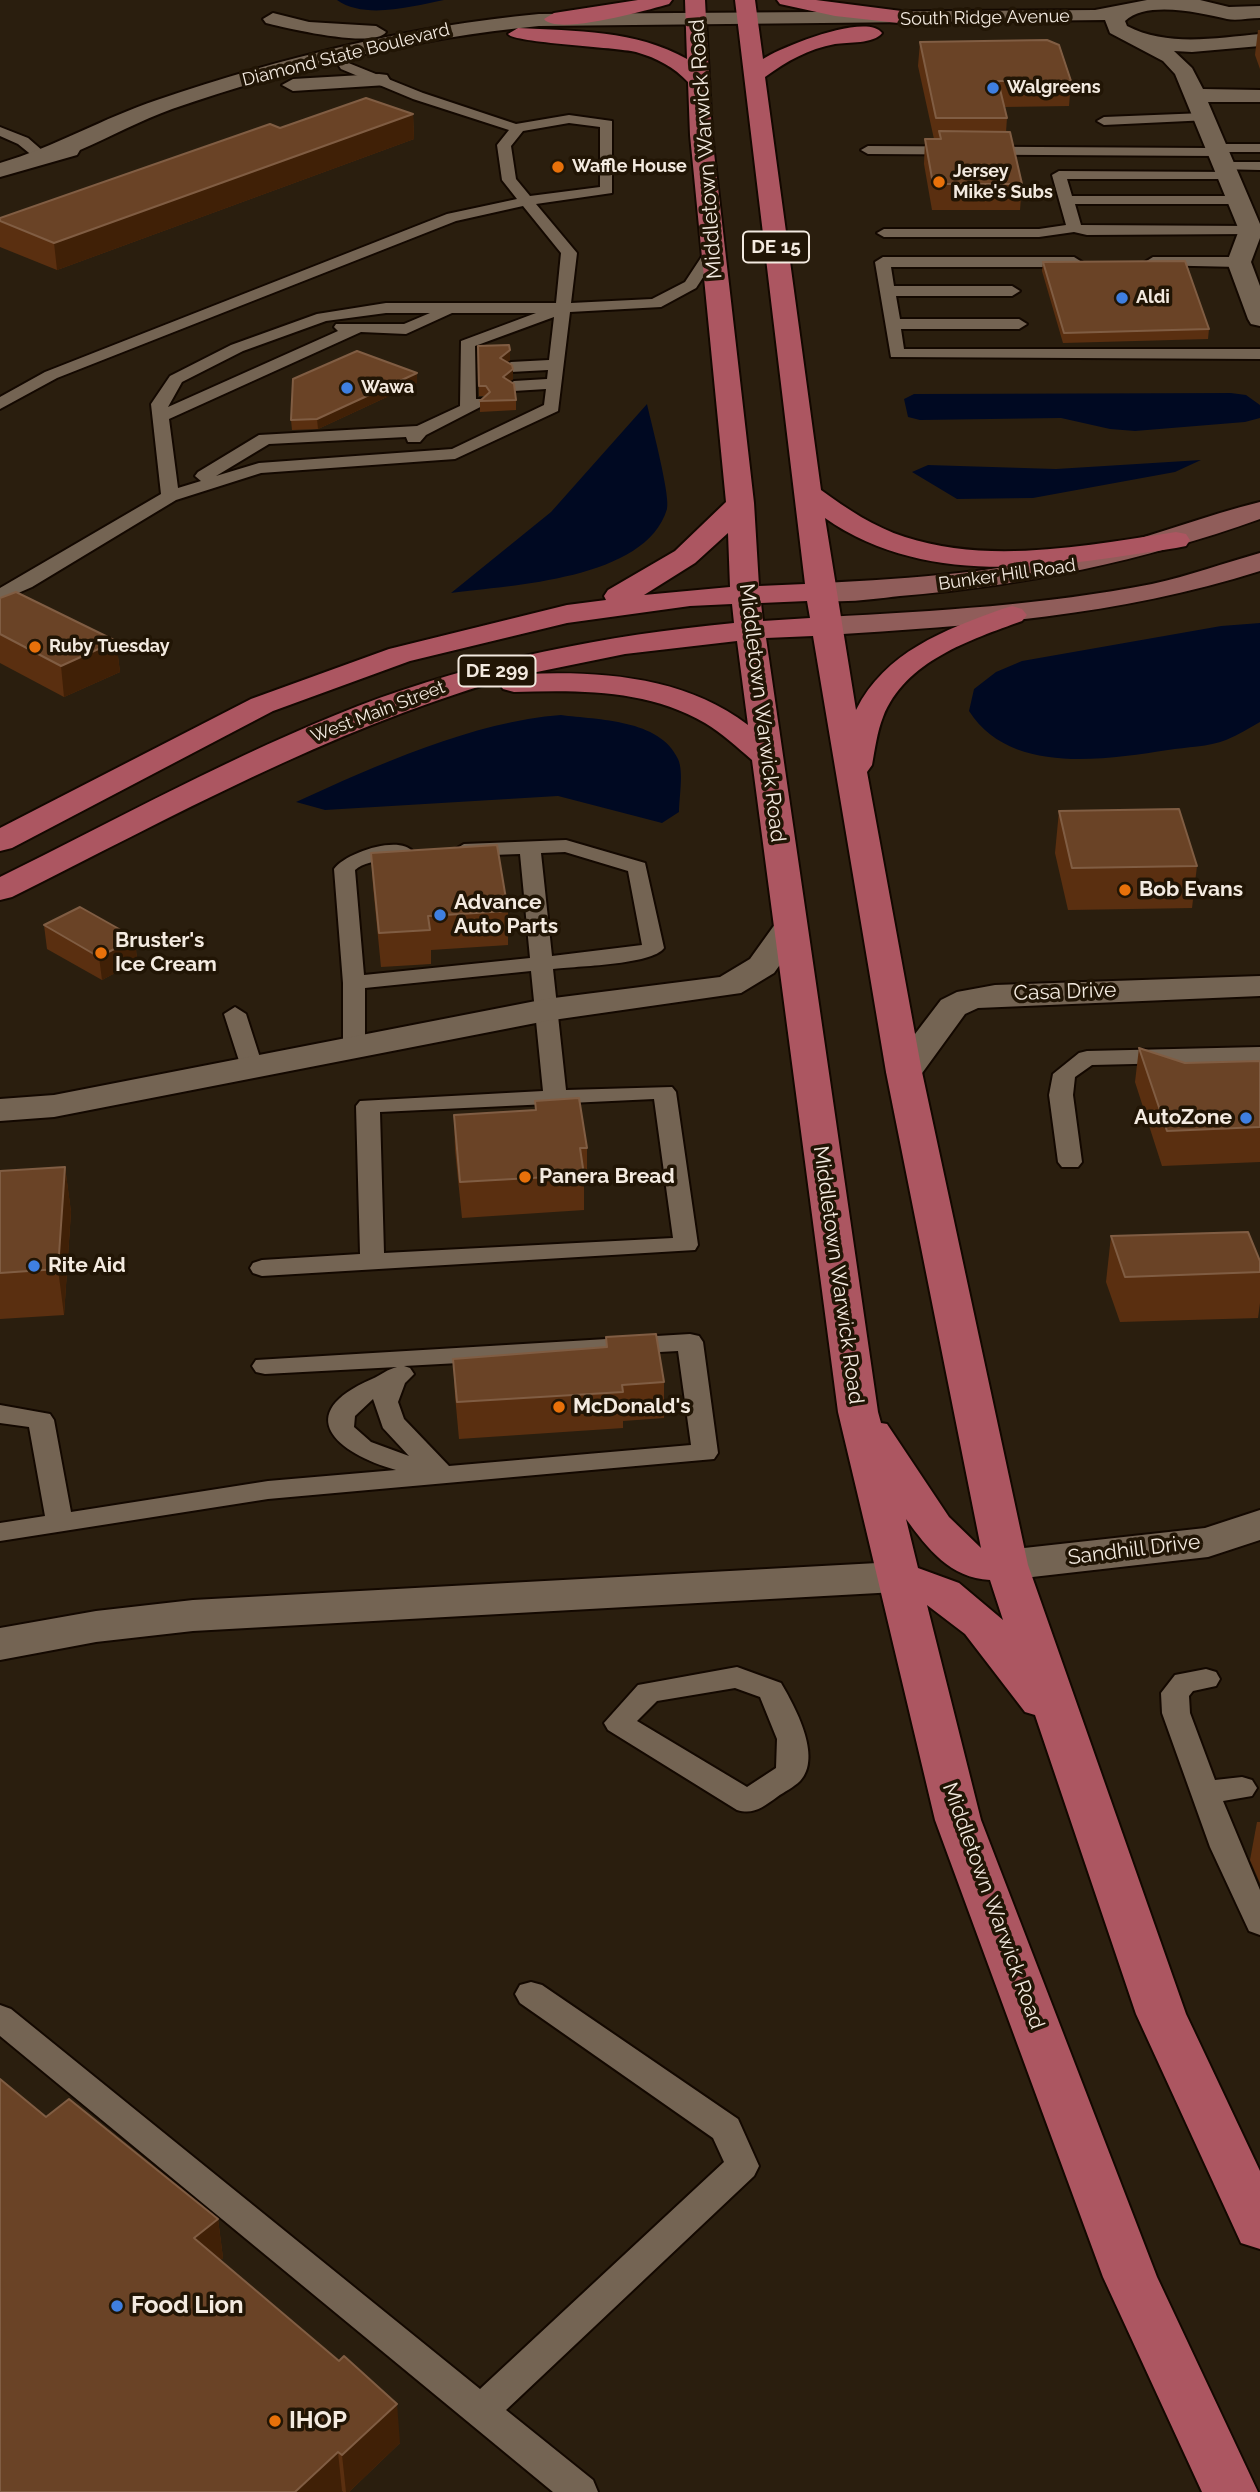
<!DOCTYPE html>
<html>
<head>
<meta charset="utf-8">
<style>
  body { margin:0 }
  canvas { display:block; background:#2a1e0e }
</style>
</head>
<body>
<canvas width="1260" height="2492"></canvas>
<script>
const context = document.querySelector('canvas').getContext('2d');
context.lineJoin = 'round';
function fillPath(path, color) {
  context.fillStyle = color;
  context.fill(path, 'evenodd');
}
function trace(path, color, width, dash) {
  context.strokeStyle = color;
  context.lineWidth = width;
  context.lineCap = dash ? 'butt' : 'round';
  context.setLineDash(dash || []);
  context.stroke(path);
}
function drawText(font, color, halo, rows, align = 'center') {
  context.font = font + ' Raleway,sans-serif';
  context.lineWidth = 7;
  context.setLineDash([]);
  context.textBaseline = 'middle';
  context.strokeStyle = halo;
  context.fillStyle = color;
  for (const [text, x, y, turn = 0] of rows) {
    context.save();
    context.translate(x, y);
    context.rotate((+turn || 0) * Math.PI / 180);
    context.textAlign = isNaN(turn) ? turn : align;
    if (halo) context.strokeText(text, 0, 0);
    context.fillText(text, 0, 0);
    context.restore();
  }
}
fillPath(new Path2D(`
  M 337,0 L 444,0 C 413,6 365,20 337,0 Z
  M 1231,393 L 1246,395 L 1260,405 L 1260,418 L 1245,422 L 1135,431 L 1110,429 L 1061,418 L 920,420 L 908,417 L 904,399 L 914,394 Z
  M 647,404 C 651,422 671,497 667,509 C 646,580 511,585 451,593 L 551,512 Z
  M 1201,460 L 1175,472 L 1033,498 L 957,499 L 912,472 L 928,465 L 1056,469 Z
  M 1260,623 L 1260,722 C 1249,728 1238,735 1226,740 C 1209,747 1186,747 1168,750 C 1103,760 1010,775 969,711 L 974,689 L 996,672 L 1022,661 L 1221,626 Z
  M 561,715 C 598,720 660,719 678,759 C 684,772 679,798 679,812 L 662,823 L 558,796 L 325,810 L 296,802 C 375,766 475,721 561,715 Z`), '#000922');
const lane = new Path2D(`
  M 346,62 L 423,93 L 516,124 L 569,115 L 612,121 L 612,193 L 536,204 L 577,253 L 571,303 L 652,299 L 685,282 L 708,247 L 713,245 L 721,250 L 696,288 L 661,307 L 570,312 L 558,411 L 455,459 L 261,473 L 176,500 L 32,587 L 0,601 L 0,588 L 161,494 L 151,404 L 170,376 L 231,345 L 317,314 L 386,303 L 556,303 L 561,253 L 523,206 L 456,221 L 57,378 L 0,409 L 0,397 L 45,372 L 447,214 L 517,199 L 502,180 L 497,145 L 509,130 L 413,99 L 341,69 L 339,66 ZM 569,123 L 600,127 L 600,187 L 530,196 L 516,179 L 511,146 L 523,131 ZM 386,313 L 430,313 L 404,324 L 336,324 L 334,327 L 338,331 L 168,407 L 182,382 L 243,351 L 326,321 ZM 452,313 L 536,313 L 461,341 L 460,406 L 417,426 L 259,435 L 198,472 L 195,476 L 201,481 L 178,488 L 169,419 L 361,332 L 406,334 ZM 554,317 L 549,360 L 511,362 L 503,367 L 511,372 L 548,370 L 547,379 L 514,381 L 506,386 L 514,391 L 546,389 L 544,405 L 452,449 L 259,463 L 216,476 L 269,444 L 406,437 L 408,442 L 420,442 L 426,435 L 488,403 L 486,399 L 476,399 L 475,346 Z
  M 1204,113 L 1209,114 L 1209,120 L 1104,125 L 1097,121 L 1104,117 Z
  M 0,127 L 28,138 L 51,158 L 39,161 L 18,144 L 0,136 Z
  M 1216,144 L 1260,144 L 1260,152 L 1224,152 L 1217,156 L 868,154 L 861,150 L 868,146 L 1209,148 Z
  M 1223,162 L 1260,162 L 1260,170 L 1218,169 L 1218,163 Z
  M 1059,171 L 1232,172 L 1234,175 L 1227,179 L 1067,179 L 1072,196 L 1239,196 L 1246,200 L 1239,204 L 1075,204 L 1081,225 L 1251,226 L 1258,230 L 1251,234 L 1087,235 L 1074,232 L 1039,237 L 884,237 L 877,233 L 884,229 L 1039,229 L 1066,225 L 1052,175 Z
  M 883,257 L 1074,257 L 1082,262 L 1074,267 L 891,267 L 894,286 L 1012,286 L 1020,291 L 1012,296 L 896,296 L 900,319 L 1019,319 L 1027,324 L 1019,329 L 901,329 L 904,349 L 1260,349 L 1260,359 L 891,357 L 875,262 Z
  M 1153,257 L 1239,257 L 1247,262 L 1239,267 L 1148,265 L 1145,262 Z
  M 566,840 L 645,863 L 664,948 C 652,965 576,966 553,969 L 566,1090 L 672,1087 L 676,1092 L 698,1245 L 695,1250 L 262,1276 L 253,1273 L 250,1268 L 253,1263 L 262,1260 L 360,1254 L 356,1106 L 360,1101 L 543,1091 L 531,971 L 365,988 L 365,1048 L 354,1055 L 346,1053 L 343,1048 L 343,983 L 334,869 C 345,853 400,834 413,852 C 403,865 372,855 355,870 L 364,975 L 530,958 L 520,854 L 464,856 L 454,850 L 464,844 ZM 565,852 L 628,871 L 642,945 L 552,956 L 541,853 ZM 654,1099 L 673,1238 L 384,1253 L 380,1112 Z
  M 235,1007 L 246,1014 L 263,1067 L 260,1072 L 252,1074 L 241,1067 L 224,1014 Z
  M 1260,1047 L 1260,1061 L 1092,1065 L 1075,1077 L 1073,1095 L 1082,1162 L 1078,1167 L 1062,1167 L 1058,1162 L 1049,1095 L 1053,1074 L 1079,1053 L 1087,1051 Z
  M 690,1334 L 699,1336 L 703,1342 L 718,1453 L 714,1459 L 268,1499 L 0,1541 L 0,1523 L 45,1516 L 29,1427 L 0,1423 L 0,1405 L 50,1414 L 54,1420 L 71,1512 L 268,1481 L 396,1470 C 336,1453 291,1414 372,1379 C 381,1375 388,1369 397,1367 L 265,1374 L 256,1372 L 252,1366 L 256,1360 ZM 678,1351 L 691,1445 L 449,1466 L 404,1419 L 398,1402 L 405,1383 L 414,1374 L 410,1368 L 404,1366 ZM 373,1399 L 383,1428 L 409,1456 L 371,1442 L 354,1427 L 355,1416 Z
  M 737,1667 L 781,1683 C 794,1705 823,1757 800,1781 C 794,1787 784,1792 777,1797 C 763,1807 754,1815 737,1810 L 608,1730 L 604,1723 L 638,1685 ZM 735,1688 L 760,1697 L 777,1739 L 776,1768 L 747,1787 L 637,1721 L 657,1701 Z
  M 1206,1669 L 1216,1672 L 1220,1679 L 1216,1686 L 1193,1691 L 1189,1696 L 1190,1713 L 1215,1780 L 1242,1777 L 1252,1780 L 1257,1788 L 1252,1796 L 1223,1801 L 1260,1890 L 1260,1935 L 1249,1931 L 1210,1847 L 1162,1713 L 1161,1693 L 1175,1675 Z
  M 531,1982 L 542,1985 L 738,2119 L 759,2166 L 754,2176 L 506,2410 L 593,2480 L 598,2492 L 553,2492 L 0,2036 L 0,2005 L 11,2009 L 480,2389 L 724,2162 L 713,2138 L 520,2003 L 515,1994 L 520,1985 Z`);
const street = new Path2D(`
  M 1147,0 L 1200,0 L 1229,7 L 1260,6 L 1260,18 C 1249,18 1237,21 1227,19 C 1201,13 1147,0 1125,21 L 1127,26 C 1167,47 1216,38 1260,34 L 1260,46 L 1192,52 L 1174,51 L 1192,68 L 1203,89 L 1260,90 L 1260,102 L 1208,102 L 1260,224 L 1260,238 L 1251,262 L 1260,286 L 1260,326 L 1251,324 L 1248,319 L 1227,262 L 1239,230 L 1175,74 L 1163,61 L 1110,33 L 1105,20 L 539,26 C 415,38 290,68 172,109 C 141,120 110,137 80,150 L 77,155 L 0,177 L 0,163 C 55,147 103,118 157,100 C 280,58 410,26 539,14 L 1095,10 Z
  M 273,13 L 309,22 L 376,26 L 386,32 C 374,49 286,28 266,23 L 263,19 Z
  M 379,74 L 387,75 L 390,80 L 387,85 L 293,91 L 282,85 L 293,79 Z
  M 790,917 L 802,920 L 807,927 L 774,973 L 741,993 L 546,1021 L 54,1117 L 0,1121 L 0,1099 L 54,1095 L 546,999 L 720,977 L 750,959 L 778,920 Z
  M 1260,976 L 1260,996 L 978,1008 L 965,1014 L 917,1080 L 904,1083 L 891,1080 L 886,1072 L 941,1000 L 957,992 L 995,985 Z
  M 1260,1510 L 1260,1540 L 1208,1557 L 1006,1580 L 991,1576 L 984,1565 L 991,1554 L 1006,1550 L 1205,1528 Z
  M 896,1562 L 911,1566 L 918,1577 L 911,1588 L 896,1592 L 193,1631 L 96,1642 L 0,1660 L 0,1628 L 96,1611 L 193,1600 Z`);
const secondary = new Path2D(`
  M 1260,502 L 1260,519 C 1143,561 1024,586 900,596 C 872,599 838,605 810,598 L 806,592 L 810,586 L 820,583 C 914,579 1009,571 1101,549 C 1155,536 1206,515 1260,502 Z
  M 1260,553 L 1260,571 C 1119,616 974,626 827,635 L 817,632 L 812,626 L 817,620 L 827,617 C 936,611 1045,605 1152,584 C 1189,576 1224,563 1260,553 Z`);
const primary = new Path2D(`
  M 638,0 L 672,0 L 669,4 C 648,10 556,36 544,19 L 554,13 Z
  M 685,0 L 705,0 L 712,135 L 754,503 L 759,586 L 805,584 L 735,0 L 755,0 L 763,59 C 781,47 867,12 882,33 C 874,44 848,42 835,44 C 808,49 787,61 765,77 L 821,490 C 847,509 874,527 905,537 C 991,565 1088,545 1176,532 L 1186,534 L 1190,540 L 1186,546 L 1176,548 C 1060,566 927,590 825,518 L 856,710 C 885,652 944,630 1002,609 L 1012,606 L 1022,609 L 1027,615 L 1022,621 C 970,640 905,661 883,717 C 877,732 875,749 872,765 L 867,772 L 922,1072 L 1028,1565 L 1186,2014 L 1260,2171 L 1260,2249 L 1241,2243 L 1136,2014 L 1035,1715 L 1025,1712 L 965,1634 L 927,1605 L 981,1820 L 1157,2277 L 1258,2492 L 1202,2492 L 1103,2277 L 935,1820 L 838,1412 L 752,760 C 737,747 722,733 705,723 C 647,689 579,690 514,692 L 503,689 L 499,683 L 501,680 C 329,730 172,817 12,897 L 0,900 L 0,877 C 118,819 235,754 358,706 C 479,660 606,635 734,623 L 732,604 L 690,606 L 567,623 L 410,661 L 273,711 L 12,848 L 0,851 L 0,828 L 251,699 L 389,649 L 567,605 L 606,600 L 604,596 L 608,590 L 675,551 L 726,502 L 690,135 L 688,82 C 674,67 657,58 636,52 C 616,47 514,43 508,34 L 518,28 C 575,31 636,30 687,59 ZM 728,533 L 730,587 L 644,595 L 695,563 ZM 807,601 L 810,618 L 763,621 L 761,603 ZM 813,636 L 886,1072 L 981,1548 L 949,1517 L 887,1424 L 881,1423 L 878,1412 L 766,638 ZM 737,641 L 748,725 C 685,677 603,671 527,674 L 625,654 ZM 906,1519 C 928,1549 950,1578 990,1580 L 1003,1620 L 959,1583 L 918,1568 Z
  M 777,0 L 816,0 L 917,13 L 927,19 L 917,25 L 835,16 L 780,4 Z`);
trace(lane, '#130800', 4);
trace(street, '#130800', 4);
trace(secondary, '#130800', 4);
trace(primary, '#130800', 4);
fillPath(lane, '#746453');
fillPath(street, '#746453');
fillPath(secondary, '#905d5a');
fillPath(primary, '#ac5661');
fillPath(new Path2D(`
  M 1258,30 L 1260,30 L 1260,69 L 1255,55 Z
  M 920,42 L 1071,81 L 1069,106 L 1004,107 L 1007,118 L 1006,132 L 1022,184 L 1020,210 L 932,210 L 924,164 L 925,139 L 934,139 L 918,66 Z
  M 413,114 L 414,139 L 57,270 L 0,247 L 0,218 L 280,128 Z
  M 1043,262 L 1209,329 L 1208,339 L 1063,343 L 1042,271 Z
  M 478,346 L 510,360 L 507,362 L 513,369 L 513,379 L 510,381 L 516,400 L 516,410 L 480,412 L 480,401 L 485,396 L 479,396 Z
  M 417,383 L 318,429 L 292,430 L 291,420 Z
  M 0,598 L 116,641 L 120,672 L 64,697 L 0,663 Z
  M 1059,811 L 1197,866 L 1192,908 L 1068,910 L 1055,853 Z
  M 371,853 L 508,911 L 508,945 L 431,950 L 431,964 L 381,967 L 373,886 Z
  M 44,925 L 135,938 L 137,961 L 102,980 L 47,949 Z
  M 1139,1048 L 1185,1063 L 1260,1061 L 1260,1162 L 1162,1166 L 1135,1082 Z
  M 535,1101 L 587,1148 L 587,1183 L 584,1183 L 584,1210 L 462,1218 L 455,1150 L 454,1115 L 535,1110 Z
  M 65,1167 L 71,1212 L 64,1315 L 0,1319 L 0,1171 Z
  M 1111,1236 L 1260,1261 L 1260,1303 L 1258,1318 L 1120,1322 L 1106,1282 Z
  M 606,1337 L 664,1382 L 664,1418 L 623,1421 L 623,1428 L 459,1439 L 455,1395 L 453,1359 L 606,1347 Z
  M 1257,1822 L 1260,1822 L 1260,1883 L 1250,1860 Z
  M 46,2117 L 218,2219 L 223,2258 L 220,2260 L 400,2443 L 349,2492 L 343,2492 L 342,2491 L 341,2492 L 0,2492 Z`), '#5a2f10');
fillPath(new Path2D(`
  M 413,114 L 414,139 L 57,270 L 54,243 Z
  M 510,350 L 510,360 L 501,368 L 500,358 Z
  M 513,369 L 513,379 L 504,387 L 503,377 Z
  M 417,373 L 417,383 L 318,429 L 317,419 Z
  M 116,641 L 120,672 L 64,697 L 61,666 Z
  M 135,938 L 137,961 L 102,980 L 99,957 Z
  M 65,1167 L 71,1212 L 64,1315 L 58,1269 Z
  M 218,2219 L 223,2258 L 200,2277 L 194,2238 Z
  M 397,2404 L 400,2443 L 349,2492 L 346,2492 L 342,2455 Z
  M 338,2452 L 342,2491 L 341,2492 L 295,2492 Z`), '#402006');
const building = new Path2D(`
  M 1047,40 L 1059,45 L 1071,81 L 998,81 L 1007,118 L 936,118 L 920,42 Z
  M 366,98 L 413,114 L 54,243 L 0,221 L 0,218 L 270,124 L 280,128 Z
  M 939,131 L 1010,132 L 1022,184 L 933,184 L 925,139 L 941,139 Z
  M 1185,261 L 1209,329 L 1064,333 L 1043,262 Z
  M 509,345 L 510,350 L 500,358 L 512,365 L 513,369 L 503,377 L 514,384 L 516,400 L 480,401 L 490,392 L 486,386 L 479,386 L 478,346 Z
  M 357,351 L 417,373 L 317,419 L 291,420 L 293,379 Z
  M 16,592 L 116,641 L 61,666 L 0,634 L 0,598 Z
  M 1179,809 L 1197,866 L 1072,868 L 1059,811 Z
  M 497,845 L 508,911 L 428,916 L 430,930 L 379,933 L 371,853 Z
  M 80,907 L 135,938 L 99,957 L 44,925 Z
  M 1139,1048 L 1185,1063 L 1260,1061 L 1260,1127 L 1167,1131 Z
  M 579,1098 L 587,1148 L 580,1148 L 584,1175 L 460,1182 L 454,1115 L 536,1110 L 535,1101 Z
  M 65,1167 L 58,1269 L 0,1273 L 0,1171 Z
  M 1248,1232 L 1260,1261 L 1260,1272 L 1125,1277 L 1111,1236 Z
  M 656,1334 L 664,1382 L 622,1385 L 623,1392 L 457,1402 L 453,1359 L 607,1347 L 606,1337 Z
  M 0,2079 L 46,2117 L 69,2099 L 218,2219 L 194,2238 L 339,2361 L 344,2356 L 397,2404 L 342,2455 L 338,2452 L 295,2492 L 0,2492 Z`);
fillPath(building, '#6a4326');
trace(building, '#805d43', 2);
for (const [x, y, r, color] of [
  [993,88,7,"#3f7fe0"],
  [558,167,7,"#e8710a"],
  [939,182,7,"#e8710a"],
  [1122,298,7,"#3f7fe0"],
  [347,388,7,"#3f7fe0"],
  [35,647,7,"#e8710a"],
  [1125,890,7,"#e8710a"],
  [440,915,7,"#3f7fe0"],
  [101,953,7,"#e8710a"],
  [1246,1118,7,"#3f7fe0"],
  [525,1177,7,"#e8710a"],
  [34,1266,7,"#3f7fe0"],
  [559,1407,7,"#e8710a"],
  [117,2306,7,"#3f7fe0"],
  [275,2421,7,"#e8710a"]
]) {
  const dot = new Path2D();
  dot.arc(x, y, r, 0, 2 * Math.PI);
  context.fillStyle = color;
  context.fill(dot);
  trace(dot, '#211505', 2.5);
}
drawText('18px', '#f3eae0', '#211505', [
  ["South Ridge Avenue",985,18,-1],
  ["Diamond State Boulevard",346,55,-14],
  ["Bunker Hill Road",1007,575,-8],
  ["West Main Street",378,712,-21]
]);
drawText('bold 18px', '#f3eae0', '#211505', [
  ["Walgreens",1007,88],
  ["Waffle House",572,167],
  ["Jersey",953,172],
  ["Mike's Subs",953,193],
  ["Aldi",1136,298],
  ["Wawa",361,388],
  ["Ruby Tuesday",49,647]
], 'left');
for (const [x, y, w] of [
  [776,247,66],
  [497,671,77]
]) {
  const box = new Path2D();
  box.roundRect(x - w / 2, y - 15.5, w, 31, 5);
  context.fillStyle = '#211505';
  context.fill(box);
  trace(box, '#f3eae0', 2);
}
drawText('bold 19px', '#f3eae0', null, [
  ["DE 15",776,247],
  ["DE 299",497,671]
]);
drawText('21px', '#f3eae0', '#211505', [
  ["Middletown Warwick Road",706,149,-94],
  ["Middletown Warwick Road",762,713,83],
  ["Casa Drive",1065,992,-2],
  ["Middletown Warwick Road",838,1275,82],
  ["Sandhill Drive",1134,1550,-7],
  ["Middletown Warwick Road",993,1906,70]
]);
drawText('bold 21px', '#f3eae0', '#211505', [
  ["Bob Evans",1139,890],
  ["Advance",454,903],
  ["Auto Parts",454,927],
  ["Bruster's",115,941],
  ["Ice Cream",115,965],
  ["AutoZone",1232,1118,"right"],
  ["Panera Bread",539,1177],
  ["Rite Aid",48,1266],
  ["McDonald's",573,1407]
], 'left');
drawText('bold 24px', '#f3eae0', '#211505', [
  ["Food Lion",131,2306],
  ["IHOP",289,2421]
], 'left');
</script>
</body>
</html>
